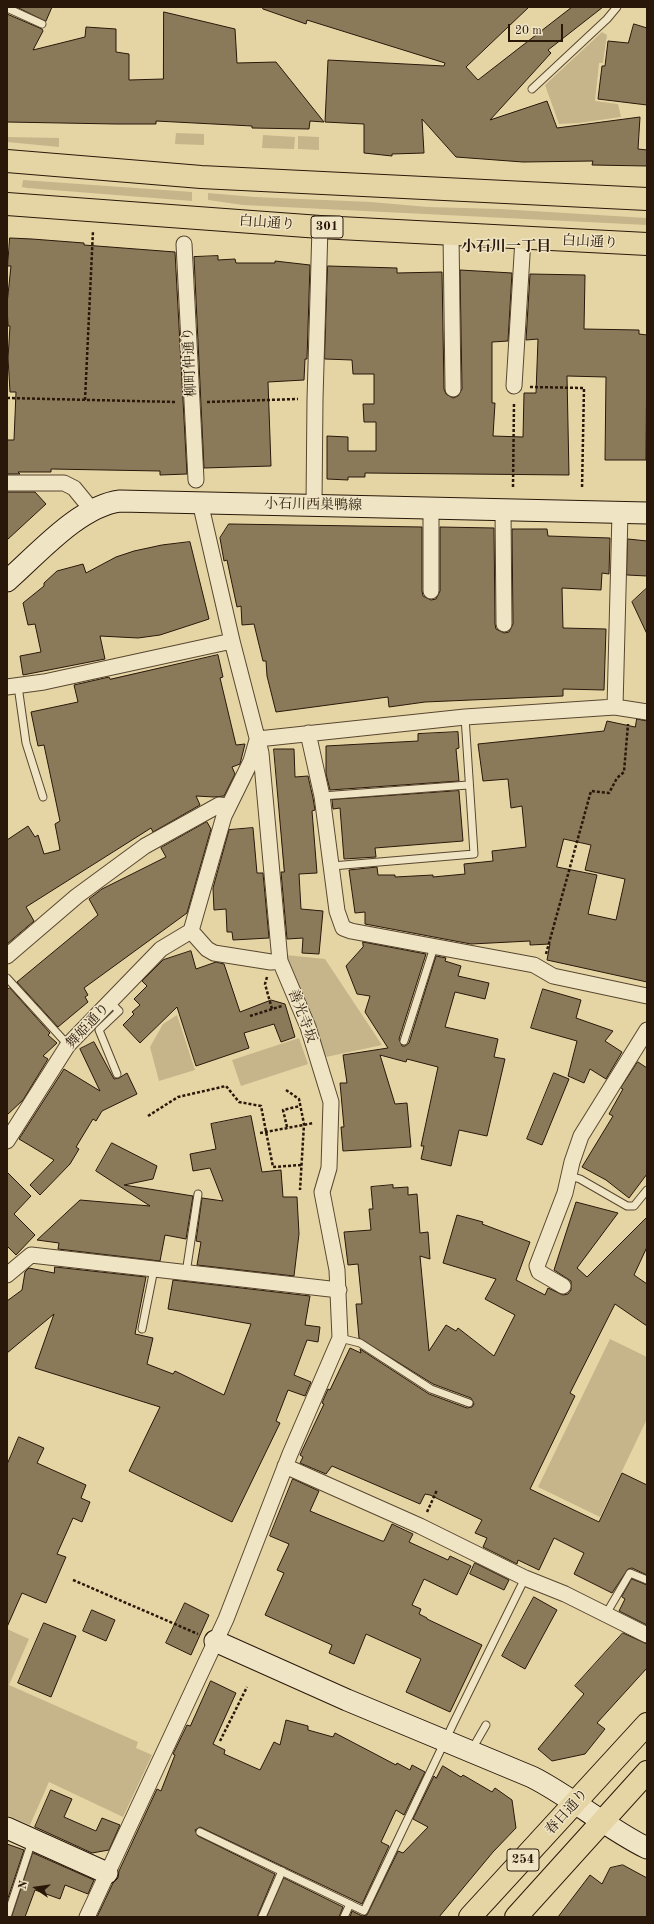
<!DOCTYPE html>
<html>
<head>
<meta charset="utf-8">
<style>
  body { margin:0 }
  #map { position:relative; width:654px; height:1924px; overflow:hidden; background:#e6d5a4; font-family:"Old Standard TT",serif }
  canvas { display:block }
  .frame { position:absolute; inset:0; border:8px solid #29180a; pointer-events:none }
  .north { position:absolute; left:16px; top:1868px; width:40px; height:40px; -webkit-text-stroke:3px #efe4c4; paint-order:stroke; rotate:283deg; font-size:11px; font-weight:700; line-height:16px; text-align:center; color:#29180a }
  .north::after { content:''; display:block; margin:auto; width:14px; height:18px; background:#29180a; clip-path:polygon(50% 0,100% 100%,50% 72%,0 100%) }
  .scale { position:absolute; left:508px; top:24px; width:55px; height:18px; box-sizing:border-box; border:2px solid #29180a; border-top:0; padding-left:5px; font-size:12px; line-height:14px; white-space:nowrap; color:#29180a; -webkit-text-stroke:3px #efe4c4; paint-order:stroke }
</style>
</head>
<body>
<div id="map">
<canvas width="654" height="1924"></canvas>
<div class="frame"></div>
<div class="north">N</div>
<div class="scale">20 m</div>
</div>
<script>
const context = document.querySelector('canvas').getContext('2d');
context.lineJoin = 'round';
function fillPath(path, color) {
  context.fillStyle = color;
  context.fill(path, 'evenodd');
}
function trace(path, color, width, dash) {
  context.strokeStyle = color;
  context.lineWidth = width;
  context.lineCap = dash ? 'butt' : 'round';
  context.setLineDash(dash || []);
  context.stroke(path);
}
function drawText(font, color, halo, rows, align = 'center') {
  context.font = font + ' "Old Standard TT","Noto Serif JP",serif';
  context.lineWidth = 3;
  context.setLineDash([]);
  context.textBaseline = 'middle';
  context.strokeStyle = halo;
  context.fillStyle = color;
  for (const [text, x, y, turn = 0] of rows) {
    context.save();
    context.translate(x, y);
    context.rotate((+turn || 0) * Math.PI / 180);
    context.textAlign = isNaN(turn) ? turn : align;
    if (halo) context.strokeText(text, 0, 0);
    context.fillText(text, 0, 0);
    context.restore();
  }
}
fillPath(new Path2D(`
  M 602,32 L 607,35 L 603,63 L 599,63 L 595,101 L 618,104 L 621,117 L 579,123 L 559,124 L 545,85 Z
  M 176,133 L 204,134 L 204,145 L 175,144 Z
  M 263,135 L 295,137 L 294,149 L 262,148 Z
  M 298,136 L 319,137 L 319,150 L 298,149 Z
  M 7,137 L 59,138 L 59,147 L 7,142 Z
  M 23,180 L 192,192 L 192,201 L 27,188 L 22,187 Z
  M 208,193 L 255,197 L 371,202 L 428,207 L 500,209 L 647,218 L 647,225 L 243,205 L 208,200 Z
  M 286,955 L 325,959 L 382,1045 L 326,1057 Z
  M 177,1015 L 195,1070 L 159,1081 L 150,1047 L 163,1024 Z
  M 299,1038 L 308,1064 L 241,1086 L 232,1060 Z
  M 610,1339 L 647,1357 L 647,1419 L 600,1517 L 538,1487 Z
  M 7,1629 L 29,1639 L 9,1685 L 138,1742 L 136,1748 L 152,1755 L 123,1817 L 49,1782 L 30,1825 L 7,1815 Z`), '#c6b58a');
const building = new Path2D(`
  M 17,7 L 52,7 L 46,21 Z
  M 264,7 L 529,7 L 466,67 L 478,80 L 572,7 L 603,7 L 548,50 L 551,53 L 490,120 L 547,101 L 557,128 L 640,117 L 638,149 L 647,150 L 647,166 L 592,165 L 593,161 L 523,162 L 456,157 L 422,119 L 424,153 L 392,154 L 392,156 L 364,153 L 364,124 L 325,122 L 328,60 L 444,66 L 445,63 L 307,20 L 306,24 L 263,9 Z
  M 164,12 L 235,29 L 237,63 L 276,62 L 324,122 L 310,121 L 309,129 L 252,128 L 252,126 L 156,121 L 156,124 L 116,124 L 7,122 L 7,14 L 42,29 L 43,31 L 33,50 L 85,37 L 86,27 L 116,29 L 116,52 L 129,54 L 129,80 L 163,79 Z
  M 634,24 L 647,28 L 647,105 L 598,99 L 602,66 L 605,66 L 608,41 L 628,43 Z
  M 10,238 L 32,239 L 84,243 L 84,245 L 175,252 L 187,474 L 160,475 L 160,471 L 51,469 L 51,472 L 18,472 L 20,474 L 7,474 L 7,440 L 14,440 L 16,392 L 10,392 L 8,358 L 10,326 L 8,326 L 7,304 L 11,266 L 8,266 Z
  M 218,256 L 218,260 L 235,259 L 236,263 L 275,263 L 275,261 L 310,265 L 307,359 L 305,359 L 304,380 L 268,382 L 271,466 L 204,468 L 194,257 Z
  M 328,266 L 397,268 L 397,273 L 442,272 L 444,389 L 446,394 L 453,398 L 458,396 L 462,389 L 460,270 L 512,273 L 508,341 L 492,342 L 492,403 L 495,403 L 493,436 L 523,437 L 524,393 L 536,393 L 538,339 L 526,340 L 530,274 L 585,275 L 584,329 L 639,330 L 639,334 L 647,335 L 646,460 L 605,460 L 606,377 L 567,376 L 569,475 L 365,473 L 365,477 L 348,477 L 348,480 L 327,479 L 327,436 L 348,437 L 348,451 L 376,451 L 376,422 L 364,422 L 363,404 L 374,404 L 374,374 L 353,374 L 352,360 L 325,359 Z
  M 7,492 L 35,492 L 46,504 L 7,540 Z
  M 229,524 L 422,527 L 422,591 L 423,596 L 431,600 L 436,599 L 440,591 L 440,527 L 494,528 L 495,624 L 496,629 L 504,633 L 509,632 L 513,624 L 512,529 L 547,529 L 548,536 L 610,538 L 609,574 L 602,573 L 601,590 L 562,588 L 563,628 L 606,629 L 604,690 L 563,689 L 563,696 L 425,702 L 389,707 L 388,697 L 276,712 L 267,676 L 266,661 L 263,661 L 254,624 L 242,625 L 241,606 L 237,607 L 227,560 L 224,561 L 220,538 Z
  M 628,539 L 647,541 L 647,576 L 627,575 Z
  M 190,542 L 209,619 L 160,635 L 138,638 L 100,636 L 105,659 L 23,675 L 20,656 L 41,652 L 35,624 L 28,625 L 23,603 L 44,586 L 44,583 L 57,571 L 83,564 L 86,573 L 116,557 L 134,551 L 162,545 Z
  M 647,588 L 647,634 L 632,602 Z
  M 218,655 L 223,677 L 220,678 L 236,745 L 245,744 L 240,764 L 232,767 L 235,774 L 224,796 L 214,797 L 196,796 L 200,805 L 153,832 L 151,828 L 26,907 L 34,921 L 7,944 L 7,840 L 28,826 L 35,837 L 38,835 L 44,854 L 60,850 L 55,824 L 60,821 L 44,745 L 38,746 L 31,712 L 78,702 L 74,685 L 109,677 L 110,679 Z
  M 637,719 L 647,721 L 647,982 L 547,960 L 550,944 L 530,945 L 530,941 L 471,944 L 365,924 L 365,912 L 355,913 L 349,870 L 377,867 L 378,875 L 395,875 L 395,877 L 433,875 L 433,877 L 465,874 L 464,864 L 493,861 L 492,851 L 526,847 L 522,806 L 511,808 L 508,779 L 483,781 L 478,744 L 604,731 L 607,721 L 635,727 ZM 564,839 L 591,845 L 585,870 L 625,879 L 616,920 L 588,914 L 597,875 L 557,867 Z
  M 458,732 L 459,748 L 456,749 L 459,781 L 330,790 L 326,774 L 326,746 L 418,741 L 418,734 Z
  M 274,749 L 294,749 L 295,777 L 308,776 L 313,798 L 315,810 L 312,811 L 317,873 L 299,874 L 301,909 L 323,911 L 319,954 L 302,953 L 303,938 L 287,939 L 281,872 L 284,872 Z
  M 459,791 L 463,841 L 375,848 L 376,857 L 344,859 L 340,808 L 333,809 L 332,800 Z
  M 207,822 L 211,829 L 187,913 L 84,988 L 88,995 L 85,997 L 88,1002 L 58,1027 L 17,982 L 98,915 L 89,899 L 102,889 L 166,857 L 161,848 Z
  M 253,828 L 257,873 L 263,873 L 269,938 L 233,940 L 232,932 L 227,932 L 226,909 L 214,910 L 213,888 L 229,830 Z
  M 363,942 L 426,954 L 399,1039 L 402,1046 L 405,1046 L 409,1043 L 436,956 L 446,958 L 445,961 L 461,966 L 458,976 L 489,983 L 485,999 L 455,992 L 445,1027 L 498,1039 L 494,1057 L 505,1059 L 487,1136 L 459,1130 L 451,1166 L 421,1159 L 424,1146 L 421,1146 L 438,1067 L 407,1059 L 406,1062 L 380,1055 L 395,1104 L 407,1103 L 411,1147 L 343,1151 L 341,1127 L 344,1127 L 340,1083 L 347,1083 L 343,1055 L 388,1048 L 365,1012 L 370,996 L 357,994 L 346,966 L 363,947 Z
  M 191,951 L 196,969 L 216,962 L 224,964 L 240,1012 L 271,1000 L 285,1004 L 295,1037 L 281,1042 L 274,1024 L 244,1033 L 249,1048 L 196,1066 L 177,1007 L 140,1043 L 123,1025 L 134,1014 L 132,1012 L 140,1005 L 134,999 L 147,986 L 142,981 L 163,960 Z
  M 10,988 L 50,1033 L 48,1035 L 57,1043 L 43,1056 L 48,1059 L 23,1100 L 7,1115 L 7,990 Z
  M 543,989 L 581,1000 L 576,1018 L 613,1031 L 605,1041 L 622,1052 L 606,1079 L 590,1069 L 584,1083 L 568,1076 L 577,1041 L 531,1028 Z
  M 94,1042 L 114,1079 L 119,1078 L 127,1073 L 137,1094 L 102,1111 L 96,1121 L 93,1119 L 76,1147 L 79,1149 L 70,1164 L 40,1195 L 30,1185 L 54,1160 L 19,1139 L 64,1069 L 100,1091 L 80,1049 Z
  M 638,1062 L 647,1068 L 647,1174 L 629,1198 L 606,1180 L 582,1167 L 613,1116 L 609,1114 L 623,1089 L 621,1088 Z
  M 554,1073 L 569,1079 L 542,1145 L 527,1139 Z
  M 251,1116 L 262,1172 L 281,1170 L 283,1197 L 297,1197 L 299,1234 L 294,1276 L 197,1265 L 201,1242 L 196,1241 L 202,1198 L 223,1201 L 210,1168 L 193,1171 L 190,1154 L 216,1149 L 211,1124 Z
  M 112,1143 L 157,1166 L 153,1179 L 124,1185 L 193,1196 L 186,1239 L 165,1235 L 160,1261 L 58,1249 L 59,1243 L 37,1240 L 80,1200 L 150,1206 L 96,1171 Z
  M 7,1172 L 31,1196 L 14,1214 L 35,1235 L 16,1255 L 7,1246 Z
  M 393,1185 L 393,1188 L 408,1187 L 408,1195 L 417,1194 L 420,1233 L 428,1232 L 430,1259 L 420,1256 L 429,1351 L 446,1325 L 456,1331 L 458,1328 L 494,1356 L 515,1315 L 485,1299 L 496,1279 L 443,1263 L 457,1215 L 483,1222 L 482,1224 L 530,1242 L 516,1280 L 545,1295 L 548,1288 L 563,1295 L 568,1294 L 571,1290 L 571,1281 L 554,1270 L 576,1202 L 618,1213 L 577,1268 L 587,1277 L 647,1217 L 647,1247 L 634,1275 L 647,1284 L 647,1326 L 615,1304 L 570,1393 L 575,1396 L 530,1489 L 599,1522 L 622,1473 L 647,1485 L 647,1575 L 632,1568 L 628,1569 L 612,1593 L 574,1574 L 584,1553 L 554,1538 L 539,1570 L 518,1560 L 517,1564 L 483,1547 L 487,1538 L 475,1533 L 482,1520 L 430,1495 L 425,1494 L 420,1504 L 332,1466 L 326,1474 L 300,1463 L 303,1457 L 300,1455 L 324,1404 L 322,1403 L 328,1389 L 330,1390 L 350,1348 L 361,1353 L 360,1349 L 429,1394 L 467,1408 L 472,1407 L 474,1404 L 471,1398 L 433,1384 L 359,1338 L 356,1304 L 362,1304 L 358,1264 L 348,1265 L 344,1232 L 371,1230 L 369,1209 L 373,1209 L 371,1187 Z
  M 55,1267 L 146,1277 L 135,1334 L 153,1338 L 147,1364 L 173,1374 L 175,1371 L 224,1395 L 251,1324 L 168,1309 L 173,1280 L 310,1296 L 305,1325 L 320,1327 L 318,1342 L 307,1340 L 294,1375 L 311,1382 L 305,1396 L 288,1390 L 276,1421 L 280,1423 L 232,1522 L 129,1471 L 160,1407 L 35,1368 L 54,1314 L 7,1353 L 7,1301 L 22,1290 L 25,1272 L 29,1268 L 54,1273 Z
  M 19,1437 L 44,1448 L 37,1463 L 86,1485 L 81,1498 L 90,1502 L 82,1522 L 73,1518 L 57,1554 L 66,1557 L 46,1603 L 22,1593 L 7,1627 L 7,1465 Z
  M 293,1479 L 319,1491 L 310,1511 L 382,1541 L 384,1541 L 392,1524 L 413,1534 L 409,1542 L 448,1560 L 450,1556 L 471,1566 L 457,1595 L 424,1579 L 412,1605 L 421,1609 L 419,1614 L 427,1618 L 427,1619 L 482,1645 L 450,1712 L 406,1692 L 421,1659 L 366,1634 L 354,1664 L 329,1653 L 332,1645 L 265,1615 L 284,1573 L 277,1570 L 289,1544 L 270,1536 Z
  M 475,1563 L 509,1580 L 504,1590 L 470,1574 Z
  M 632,1579 L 647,1585 L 647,1625 L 619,1611 L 625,1599 L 622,1597 Z
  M 534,1597 L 557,1610 L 525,1669 L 502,1656 Z
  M 185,1603 L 209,1615 L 191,1655 L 166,1643 Z
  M 92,1610 L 115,1620 L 106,1641 L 83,1631 Z
  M 44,1623 L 76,1636 L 51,1697 L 18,1683 Z
  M 623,1633 L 647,1644 L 647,1668 L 597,1723 L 605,1729 L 585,1754 L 552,1761 L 538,1749 L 584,1694 L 575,1686 Z
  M 211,1681 L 236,1693 L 213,1744 L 225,1750 L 224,1754 L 260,1770 L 274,1742 L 280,1745 L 286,1720 L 308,1726 L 308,1730 L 333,1737 L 335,1733 L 396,1765 L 397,1763 L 410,1770 L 412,1765 L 425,1772 L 404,1815 L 396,1810 L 381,1842 L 389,1846 L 362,1904 L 200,1827 L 195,1830 L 198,1836 L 275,1874 L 257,1917 L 97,1917 L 113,1883 L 118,1878 L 119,1871 L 157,1789 L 161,1791 L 175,1755 L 173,1754 L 187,1725 L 190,1726 Z
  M 443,1766 L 461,1777 L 463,1775 L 492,1792 L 495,1788 L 512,1800 L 516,1828 L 493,1852 L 439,1917 L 350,1917 L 352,1911 L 362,1916 L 367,1915 L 398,1851 L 403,1853 L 428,1827 L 413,1819 L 434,1776 L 436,1778 Z
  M 51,1790 L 72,1799 L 64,1817 L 96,1831 L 102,1818 L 120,1825 L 109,1850 L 92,1853 L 35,1827 Z
  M 7,1844 L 24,1850 L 7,1901 Z
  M 33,1853 L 94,1880 L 88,1894 L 65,1885 L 60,1899 L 35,1890 L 25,1917 L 12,1917 Z
  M 623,1865 L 647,1878 L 647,1917 L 558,1917 L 590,1875 L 602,1884 L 610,1868 Z
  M 284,1878 L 343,1907 L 339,1917 L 267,1917 Z`);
fillPath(building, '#8b7a5a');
trace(building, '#29180a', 1);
const lane = new Path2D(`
  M 7,8 L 42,24
  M 532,89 L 607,19 L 617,7
  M 18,686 L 26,743 L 43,797
  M 322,796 L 468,785
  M 332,866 L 474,854 L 465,717
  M 7,978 L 68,1045
  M 110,1002 L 119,1011 L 99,1030 L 117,1074
  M 404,1041 L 434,947
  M 570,1176 L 580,1179 L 627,1206 L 634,1206 L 647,1190
  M 186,1273 L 198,1194
  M 142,1329 L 154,1269
  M 340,1338 L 360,1343 L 431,1389 L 469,1403
  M 606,1614 L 630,1573 L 647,1580
  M 471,1751 L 486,1725
  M 200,1832 L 364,1911 L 454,1722 L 525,1578
  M 7,1917 L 32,1841
  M 262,1917 L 282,1871
  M 344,1917 L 350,1904`);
const street = new Path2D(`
  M 451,234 L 453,389
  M 184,244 L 196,480
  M 514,386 L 523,239
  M 7,483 L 64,483 L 74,488 L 92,510
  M 314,504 L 315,399 L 320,227
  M 503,510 L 504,624
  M 431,591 L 431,507
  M 7,687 L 44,682 L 232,641
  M 615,707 L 620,513
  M 308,733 L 322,796 L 337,911 L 343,928 L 351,931 L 534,965 L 553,976 L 647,996
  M 258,739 L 465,717 L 615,707 L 647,712
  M 191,931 L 224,816 L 251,761 L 257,740
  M 191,931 L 207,949 L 214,953 L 271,962 L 280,961
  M 7,956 L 77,896 L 145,846 L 219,805 L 228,806
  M 7,1141 L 68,1045 L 161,949 L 191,931
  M 7,1275 L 31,1255 L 339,1290
  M 563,1286 L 539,1272 L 537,1266 L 565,1193 L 572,1162 L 581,1136 L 647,1030
  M 285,1466 L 420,1526 L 525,1578 L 565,1594 L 647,1635
  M 87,1917 L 226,1619 L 290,1454 L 340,1338 L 337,1270 L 322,1192 L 329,1168 L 331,1102 L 308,1027 L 280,961 L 261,753 L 232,641 L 200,502`);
const secondary = new Path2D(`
  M 7,581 C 37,555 79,506 120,501 L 647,513
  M 215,1641 L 347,1700 L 532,1777 C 572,1797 606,1828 647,1848
  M 7,1828 L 107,1873`);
const primary = new Path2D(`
  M 7,161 L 201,177 L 647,199
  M 7,204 L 320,227 L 647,244`);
const highway = new Path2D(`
  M 470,1917 L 647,1724
  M 516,1917 L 647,1772`);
trace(lane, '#584730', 9);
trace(street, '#584730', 17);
trace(secondary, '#29180a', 23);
trace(primary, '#29180a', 24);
trace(highway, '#29180a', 24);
trace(new Path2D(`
  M 530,387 L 584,388 L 582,489
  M 7,398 L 176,402
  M 85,400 L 93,231
  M 207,402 L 298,399
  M 513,487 L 514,402
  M 546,954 L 591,791 L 609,793 L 617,778 L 624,772 L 628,724
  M 267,977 L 265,984 L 272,1009
  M 250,1016 L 282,1006
  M 286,1090 L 299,1099 L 304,1124 L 300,1190
  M 148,1116 L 178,1097 L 226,1086 L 239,1102 L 261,1106 L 273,1167 L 301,1165
  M 287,1127 L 283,1110 L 300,1106
  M 260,1133 L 314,1123
  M 427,1512 L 437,1490
  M 73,1580 L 198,1634
  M 220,1741 L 247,1687`), '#29180a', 2.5, [3, 2]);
trace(lane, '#efe4c4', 7);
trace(street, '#efe4c4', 15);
trace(secondary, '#efe4c4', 21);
trace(primary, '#e6d5a4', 22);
trace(highway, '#e6d5a4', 22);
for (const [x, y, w] of [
  [327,227,32],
  [523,1860,32]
]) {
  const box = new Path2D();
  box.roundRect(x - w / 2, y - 11, w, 22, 3);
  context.fillStyle = '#efe4c4';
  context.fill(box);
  trace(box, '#29180a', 1);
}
drawText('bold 13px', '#29180a', null, [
  ["301",327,227],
  ["254",523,1860]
]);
drawText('14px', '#29180a', '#efe4c4', [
  ["白山通り",267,223,4],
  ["白山通り",590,242,3],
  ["柳町仲通り",190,362,-93],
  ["小石川西巣鴨線",313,505,1],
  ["善光寺坂",302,1016,69],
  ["舞姫通り",88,1026,-47],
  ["春日通り",567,1812,-48]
]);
drawText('bold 15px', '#29180a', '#efe4c4', [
  ["小石川一丁目",506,247]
]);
</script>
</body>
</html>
